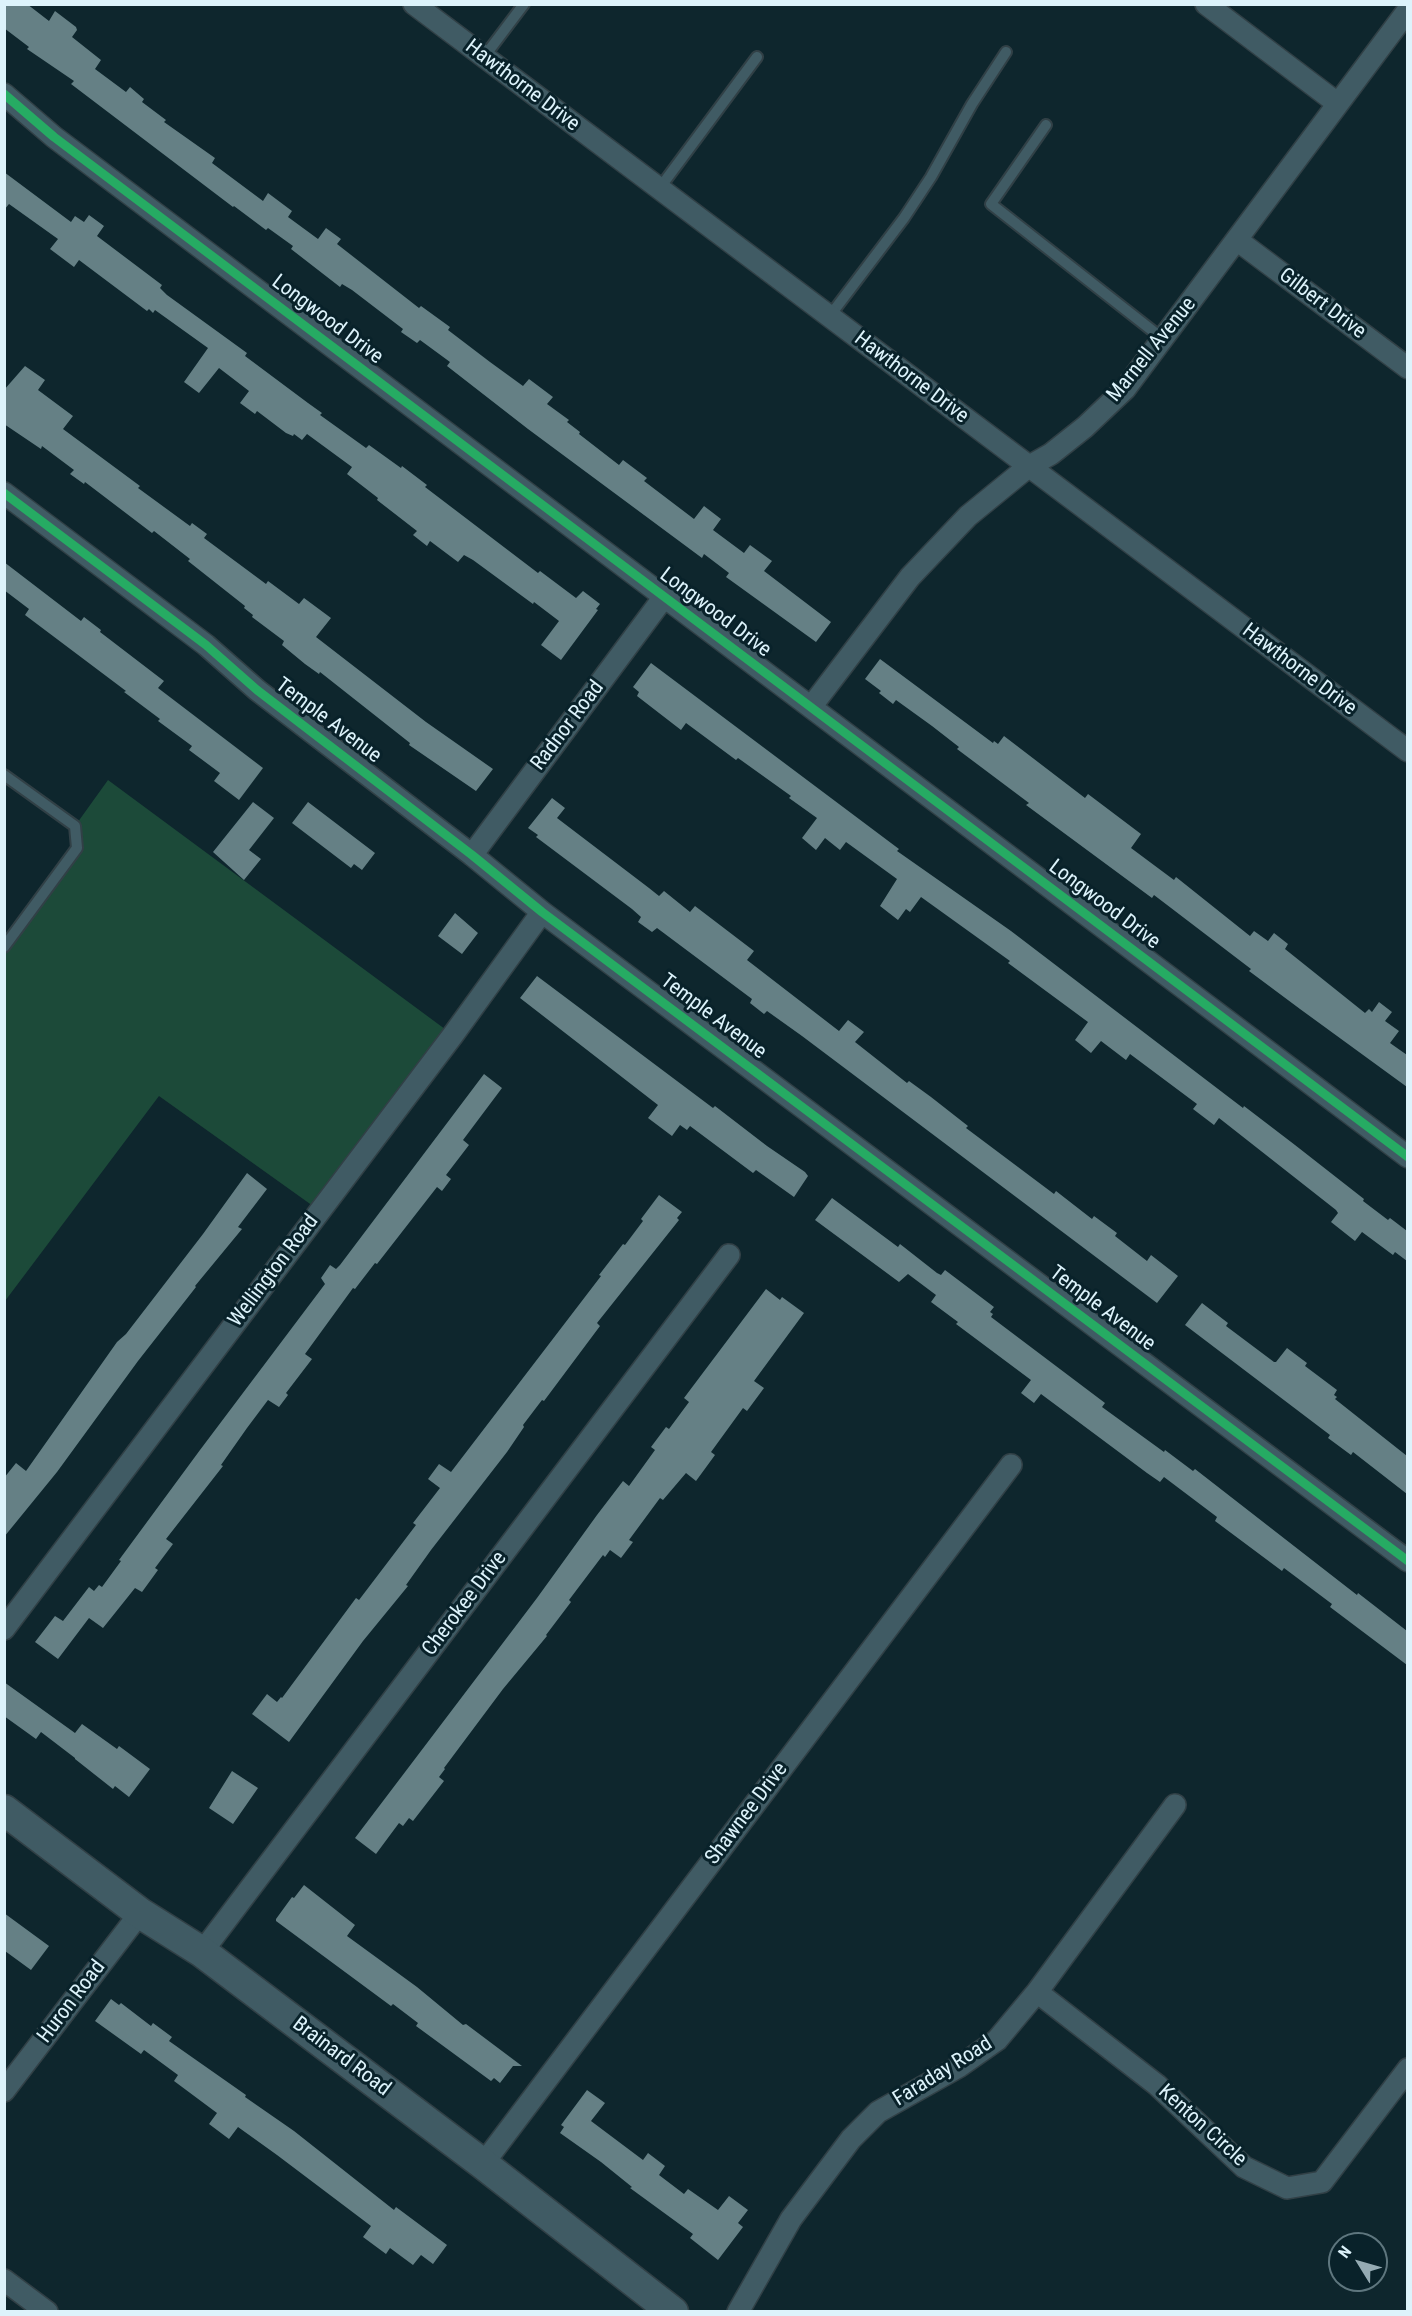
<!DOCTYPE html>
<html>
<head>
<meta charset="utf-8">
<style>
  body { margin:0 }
  #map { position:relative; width:1412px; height:2316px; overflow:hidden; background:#0e262d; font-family:"Roboto Condensed",sans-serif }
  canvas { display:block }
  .frame { position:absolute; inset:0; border:6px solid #ddf3fb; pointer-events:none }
  .north { position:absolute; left:1328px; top:2232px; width:60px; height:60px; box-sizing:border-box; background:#09222a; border:2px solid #5e767e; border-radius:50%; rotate:307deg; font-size:16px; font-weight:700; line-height:24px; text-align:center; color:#ddf3fb }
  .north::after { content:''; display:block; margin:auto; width:21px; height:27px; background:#95abb3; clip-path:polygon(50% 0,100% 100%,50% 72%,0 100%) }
</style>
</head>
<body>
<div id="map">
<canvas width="1412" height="2316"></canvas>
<div class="frame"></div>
<div class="north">N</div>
</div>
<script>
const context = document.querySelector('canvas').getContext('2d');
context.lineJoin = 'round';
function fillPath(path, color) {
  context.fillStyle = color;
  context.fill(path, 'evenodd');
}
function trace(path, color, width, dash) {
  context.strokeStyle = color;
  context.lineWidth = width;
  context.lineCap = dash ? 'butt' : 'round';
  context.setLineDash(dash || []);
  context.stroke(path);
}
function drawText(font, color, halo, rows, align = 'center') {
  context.font = font + ' "Roboto Condensed",sans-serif';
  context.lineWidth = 6;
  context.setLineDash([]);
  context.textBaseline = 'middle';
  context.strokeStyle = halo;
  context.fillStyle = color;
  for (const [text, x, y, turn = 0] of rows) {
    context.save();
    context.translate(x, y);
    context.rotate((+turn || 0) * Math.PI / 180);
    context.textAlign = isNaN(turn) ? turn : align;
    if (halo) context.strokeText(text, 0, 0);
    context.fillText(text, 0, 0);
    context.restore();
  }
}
fillPath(new Path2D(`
  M 108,780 L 453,1035 L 320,1211 L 159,1096 L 5,1301 L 5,947 L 77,848 L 75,826 Z`), '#1c4a39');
fillPath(new Path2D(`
  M 4,4 L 27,4 L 49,21 L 55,11 L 76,27 L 77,30 L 72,37 L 101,60 L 95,69 L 126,92 L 130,87 L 144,99 L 142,102 L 166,120 L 164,122 L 215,158 L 212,163 L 263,201 L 268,193 L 292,211 L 288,217 L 318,239 L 326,228 L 341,239 L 337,244 L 419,308 L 421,306 L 450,327 L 448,330 L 490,362 L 523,386 L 529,379 L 553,397 L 547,404 L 569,420 L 567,422 L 580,432 L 579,434 L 619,465 L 623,460 L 647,478 L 644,481 L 694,519 L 704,506 L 721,519 L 713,530 L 744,553 L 750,545 L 772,561 L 764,571 L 831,622 L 816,642 L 726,577 L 729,573 L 704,554 L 702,558 L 528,429 L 447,366 L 450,362 L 420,340 L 417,343 L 401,332 L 403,329 L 352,290 L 342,284 L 340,287 L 291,249 L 293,246 L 268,228 L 266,230 L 234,206 L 233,207 L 71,84 L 74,81 L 27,49 L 29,47 L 4,28 Z
  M 4,172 L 71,222 L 75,216 L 84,222 L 89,215 L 104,226 L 97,236 L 162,285 L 160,288 L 167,295 L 247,353 L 245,356 L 308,403 L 322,413 L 320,415 L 366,448 L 369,445 L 401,468 L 402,466 L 427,485 L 425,487 L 538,573 L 540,571 L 576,598 L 583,591 L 600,604 L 596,609 L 598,610 L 561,660 L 541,645 L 559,621 L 534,602 L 533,604 L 473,560 L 464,555 L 458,562 L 430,541 L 427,546 L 413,535 L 417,531 L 377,500 L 378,498 L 347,474 L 352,467 L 307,434 L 302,440 L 294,434 L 293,436 L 286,433 L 257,411 L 255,414 L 240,403 L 249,391 L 219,368 L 199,393 L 184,382 L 208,348 L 155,310 L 153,313 L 149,309 L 147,311 L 79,260 L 74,267 L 50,249 L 58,239 L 9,204 L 4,210 Z
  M 25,366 L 45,380 L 38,390 L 73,416 L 63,429 L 140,486 L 138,488 L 190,526 L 192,523 L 207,534 L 204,538 L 266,584 L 268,581 L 299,604 L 304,598 L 331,618 L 316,637 L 426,722 L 493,769 L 476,791 L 409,745 L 410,743 L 320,672 L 319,674 L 305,664 L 282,645 L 284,641 L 252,617 L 253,615 L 244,608 L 245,606 L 188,561 L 190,559 L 154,531 L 152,533 L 85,482 L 84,484 L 70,474 L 74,470 L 42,446 L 41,449 L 4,424 L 4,390 Z
  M 4,562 L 81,621 L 84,617 L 101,630 L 100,632 L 164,681 L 158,688 L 263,768 L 239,800 L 214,781 L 220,773 L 189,750 L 192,746 L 158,721 L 160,719 L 124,692 L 126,691 L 25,615 L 29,609 L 4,590 Z
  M 880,659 L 993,743 L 994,741 L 998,744 L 1004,736 L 1085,798 L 1088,794 L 1141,834 L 1131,848 L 1174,880 L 1176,877 L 1250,936 L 1254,931 L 1268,941 L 1274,933 L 1288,944 L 1285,949 L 1365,1013 L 1369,1009 L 1372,1012 L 1379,1002 L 1392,1012 L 1385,1021 L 1399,1031 L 1390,1043 L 1407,1055 L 1407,1087 L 1300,1009 L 1249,971 L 1251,969 L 1154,895 L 1152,898 L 1026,805 L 1029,803 L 957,749 L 959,747 L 932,726 L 896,700 L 893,704 L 879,693 L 881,691 L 865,679 Z
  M 651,663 L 899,849 L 897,851 L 1011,931 L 1243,1108 L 1244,1106 L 1295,1145 L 1364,1199 L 1363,1201 L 1388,1220 L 1390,1218 L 1407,1231 L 1407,1261 L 1395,1252 L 1393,1255 L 1362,1232 L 1355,1241 L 1331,1222 L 1338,1213 L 1336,1210 L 1219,1118 L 1214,1125 L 1193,1109 L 1197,1104 L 1130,1054 L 1126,1060 L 1101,1041 L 1091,1053 L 1075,1040 L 1088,1022 L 1008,963 L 1010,961 L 921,897 L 910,912 L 906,909 L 898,920 L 880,906 L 897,879 L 846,842 L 840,850 L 825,838 L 816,850 L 802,838 L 817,818 L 789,798 L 791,796 L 738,758 L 736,760 L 686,723 L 681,730 L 637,696 L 639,692 L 633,687 Z
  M 552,798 L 565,808 L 557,818 L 649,888 L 659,896 L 664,891 L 690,912 L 695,906 L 754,951 L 747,960 L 839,1031 L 848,1020 L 864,1032 L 855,1042 L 907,1083 L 909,1081 L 931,1097 L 968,1126 L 966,1128 L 1054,1194 L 1056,1191 L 1092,1219 L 1094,1216 L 1117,1233 L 1115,1236 L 1147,1261 L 1151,1255 L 1178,1276 L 1157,1303 L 802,1036 L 767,1011 L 764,1014 L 750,1003 L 752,999 L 657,928 L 652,932 L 638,922 L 641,917 L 632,909 L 536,837 L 538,835 L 528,828 Z
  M 253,802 L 274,818 L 249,850 L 261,859 L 244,880 L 213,852 Z
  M 308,802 L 375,853 L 362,870 L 354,864 L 351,868 L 292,823 Z
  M 455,913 L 478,933 L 462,954 L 438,936 Z
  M 537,976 L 713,1108 L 715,1106 L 767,1146 L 805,1172 L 808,1176 L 794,1197 L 756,1170 L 753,1173 L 690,1126 L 687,1130 L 680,1125 L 672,1136 L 648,1118 L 658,1105 L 520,998 Z
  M 484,1074 L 502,1088 L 463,1140 L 469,1145 L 446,1175 L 451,1179 L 442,1191 L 437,1187 L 377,1264 L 375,1263 L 355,1289 L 353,1288 L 305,1354 L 312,1359 L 286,1393 L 288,1395 L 279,1407 L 268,1400 L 247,1428 L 221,1465 L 223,1466 L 166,1539 L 173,1544 L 155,1568 L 158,1570 L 142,1592 L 135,1588 L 103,1628 L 89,1618 L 58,1659 L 35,1642 L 55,1616 L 63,1621 L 89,1587 L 94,1591 L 99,1585 L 102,1587 L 121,1561 L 119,1560 L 200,1450 L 325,1284 L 321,1278 L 330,1265 L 336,1269 L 340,1265 Z
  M 247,1173 L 267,1189 L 238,1227 L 242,1229 L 195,1286 L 196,1287 L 138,1361 L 57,1472 L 4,1537 L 4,1478 L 16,1463 L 26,1471 L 117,1342 L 126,1334 L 203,1234 Z
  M 659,1195 L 682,1212 L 677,1218 L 679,1220 L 597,1323 L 600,1326 L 544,1401 L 542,1400 L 523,1425 L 524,1427 L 507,1452 L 431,1550 L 406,1585 L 408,1586 L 363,1641 L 289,1742 L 252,1714 L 267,1694 L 277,1702 L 281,1697 L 282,1698 L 356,1598 L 359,1600 L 416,1525 L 413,1523 L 440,1488 L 428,1479 L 439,1464 L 451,1472 L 601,1276 L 599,1275 L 623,1244 L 625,1245 L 643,1221 L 641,1219 Z
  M 832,1198 L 898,1247 L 900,1244 L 937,1273 L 941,1275 L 945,1270 L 994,1307 L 990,1312 L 993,1314 L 991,1317 L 1105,1403 L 1102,1407 L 1164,1452 L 1165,1450 L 1193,1471 L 1195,1469 L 1357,1595 L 1358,1593 L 1407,1631 L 1407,1665 L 1330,1607 L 1332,1604 L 1284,1568 L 1282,1571 L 1215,1521 L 1217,1517 L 1164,1477 L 1160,1482 L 1147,1473 L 1041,1394 L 1034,1403 L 1021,1393 L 1031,1380 L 956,1324 L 958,1322 L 931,1302 L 936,1295 L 908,1274 L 899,1282 L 815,1220 Z
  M 766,1289 L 780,1300 L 782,1297 L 804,1313 L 754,1381 L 764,1388 L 747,1411 L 743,1408 L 711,1452 L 715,1455 L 696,1481 L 686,1473 L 663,1500 L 660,1498 L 629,1540 L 633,1542 L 621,1558 L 610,1550 L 605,1557 L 603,1555 L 569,1600 L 571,1602 L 546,1635 L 547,1636 L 503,1689 L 444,1768 L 445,1769 L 439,1777 L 444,1781 L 413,1821 L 409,1818 L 403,1826 L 399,1823 L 376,1854 L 355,1838 L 537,1598 L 597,1515 L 623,1481 L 629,1486 L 655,1450 L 651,1447 L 666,1427 L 669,1429 L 689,1402 L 684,1398 Z
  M 1202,1303 L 1228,1323 L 1226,1326 L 1274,1362 L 1276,1362 L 1287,1348 L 1307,1363 L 1305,1366 L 1337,1390 L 1334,1395 L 1337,1397 L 1335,1399 L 1407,1456 L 1407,1494 L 1353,1452 L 1351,1455 L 1328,1438 L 1330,1435 L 1185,1325 Z
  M 4,1682 L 75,1733 L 82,1724 L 117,1749 L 119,1746 L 150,1769 L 129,1797 L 115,1786 L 113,1789 L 75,1759 L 75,1758 L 41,1732 L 36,1739 L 4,1716 Z
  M 232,1771 L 258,1788 L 233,1824 L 209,1808 Z
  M 304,1885 L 355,1925 L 347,1936 L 417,1987 L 463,2025 L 466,2024 L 522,2066 L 513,2066 L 500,2083 L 494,2078 L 491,2081 L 416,2026 L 418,2023 L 393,2004 L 391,2006 L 276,1921 L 276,1919 L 292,1897 L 294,1898 Z
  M 4,1913 L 49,1946 L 31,1970 L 5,1951 Z
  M 111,1999 L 119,2005 L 121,2003 L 151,2026 L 153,2023 L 172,2037 L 169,2041 L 246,2095 L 245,2097 L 294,2131 L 394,2210 L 396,2207 L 447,2245 L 433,2264 L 421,2255 L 413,2265 L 390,2248 L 386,2254 L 363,2237 L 371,2226 L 277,2155 L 238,2127 L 229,2139 L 209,2124 L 217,2113 L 174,2081 L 178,2075 L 144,2050 L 141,2054 L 95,2021 Z
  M 587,2090 L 605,2103 L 591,2121 L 643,2160 L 648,2153 L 665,2166 L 659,2175 L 684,2194 L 688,2189 L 718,2210 L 729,2196 L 748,2210 L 738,2223 L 743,2227 L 718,2260 L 690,2238 L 693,2234 L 630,2188 L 632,2187 L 601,2162 L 560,2133 L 564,2127 L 561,2125 Z`), '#658085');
const service = new Path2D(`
  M 484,57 L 524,4
  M 1046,125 L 991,204 L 1163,339
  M 659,189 L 757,57
  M 829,317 L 904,218 L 931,177 L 972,104 L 1006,52
  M 4,775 L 75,826 L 77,848 L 4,947`);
const minor = new Path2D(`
  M 414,4 L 1408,751
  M 1206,4 L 1337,103
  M 4,94 L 54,137 L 1408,1157
  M 1237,240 L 1408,368
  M 4,493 L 206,645 L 257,690 L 472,855 L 542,912 L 1408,1561
  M 811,707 L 910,577 L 968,516 L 1028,467 L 1051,454 L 1085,427 L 1125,389 L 1408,10
  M 472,855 L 664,597
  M 4,1629 L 453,1035 L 542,912
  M 202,1952 L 729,1255
  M 1037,1992 L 1157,2085 L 1244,2167 L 1287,2188 L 1322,2182 L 1408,2069
  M 4,2091 L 140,1913
  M 483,2164 L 1011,1465
  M 4,2280 L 47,2312
  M 738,2312 L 791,2219 L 851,2139 L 878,2112 L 960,2066 L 997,2040 L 1037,1992 L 1175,1805`);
const secondary = new Path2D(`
  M 4,1810 L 140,1913 L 202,1952 L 483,2164 L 673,2312`);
trace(service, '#314046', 14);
trace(minor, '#314046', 24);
trace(secondary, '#314046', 33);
trace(service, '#405b64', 10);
trace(minor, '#405b64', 21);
trace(secondary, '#405b64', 30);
trace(new Path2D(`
  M 4,94 L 54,137 L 1408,1157
  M 4,493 L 206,645 L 257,690 L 472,855 L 542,912 L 1408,1561`), '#26ab63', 9);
drawText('21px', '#ddf3fb', '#09222a', [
  ["Hawthorne Drive",522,86,37],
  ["Gilbert Drive",1322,304,37],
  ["Longwood Drive",327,320,37],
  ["Marnell Avenue",1152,350,-51],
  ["Hawthorne Drive",911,378,37],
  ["Longwood Drive",715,613,37],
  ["Hawthorne Drive",1299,670,37],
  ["Temple Avenue",328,721,37],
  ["Radnor Road",568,726,-53],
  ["Longwood Drive",1104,905,37],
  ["Temple Avenue",713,1017,37],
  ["Wellington Road",274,1271,-53],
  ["Temple Avenue",1102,1309,37],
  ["Cherokee Drive",465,1604,-53],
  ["Shawnee Drive",747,1814,-53],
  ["Huron Road",72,2002,-53],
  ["Brainard Road",341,2057,37],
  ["Faraday Road",943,2072,-32],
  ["Kenton Circle",1202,2126,42]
]);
</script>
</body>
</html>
